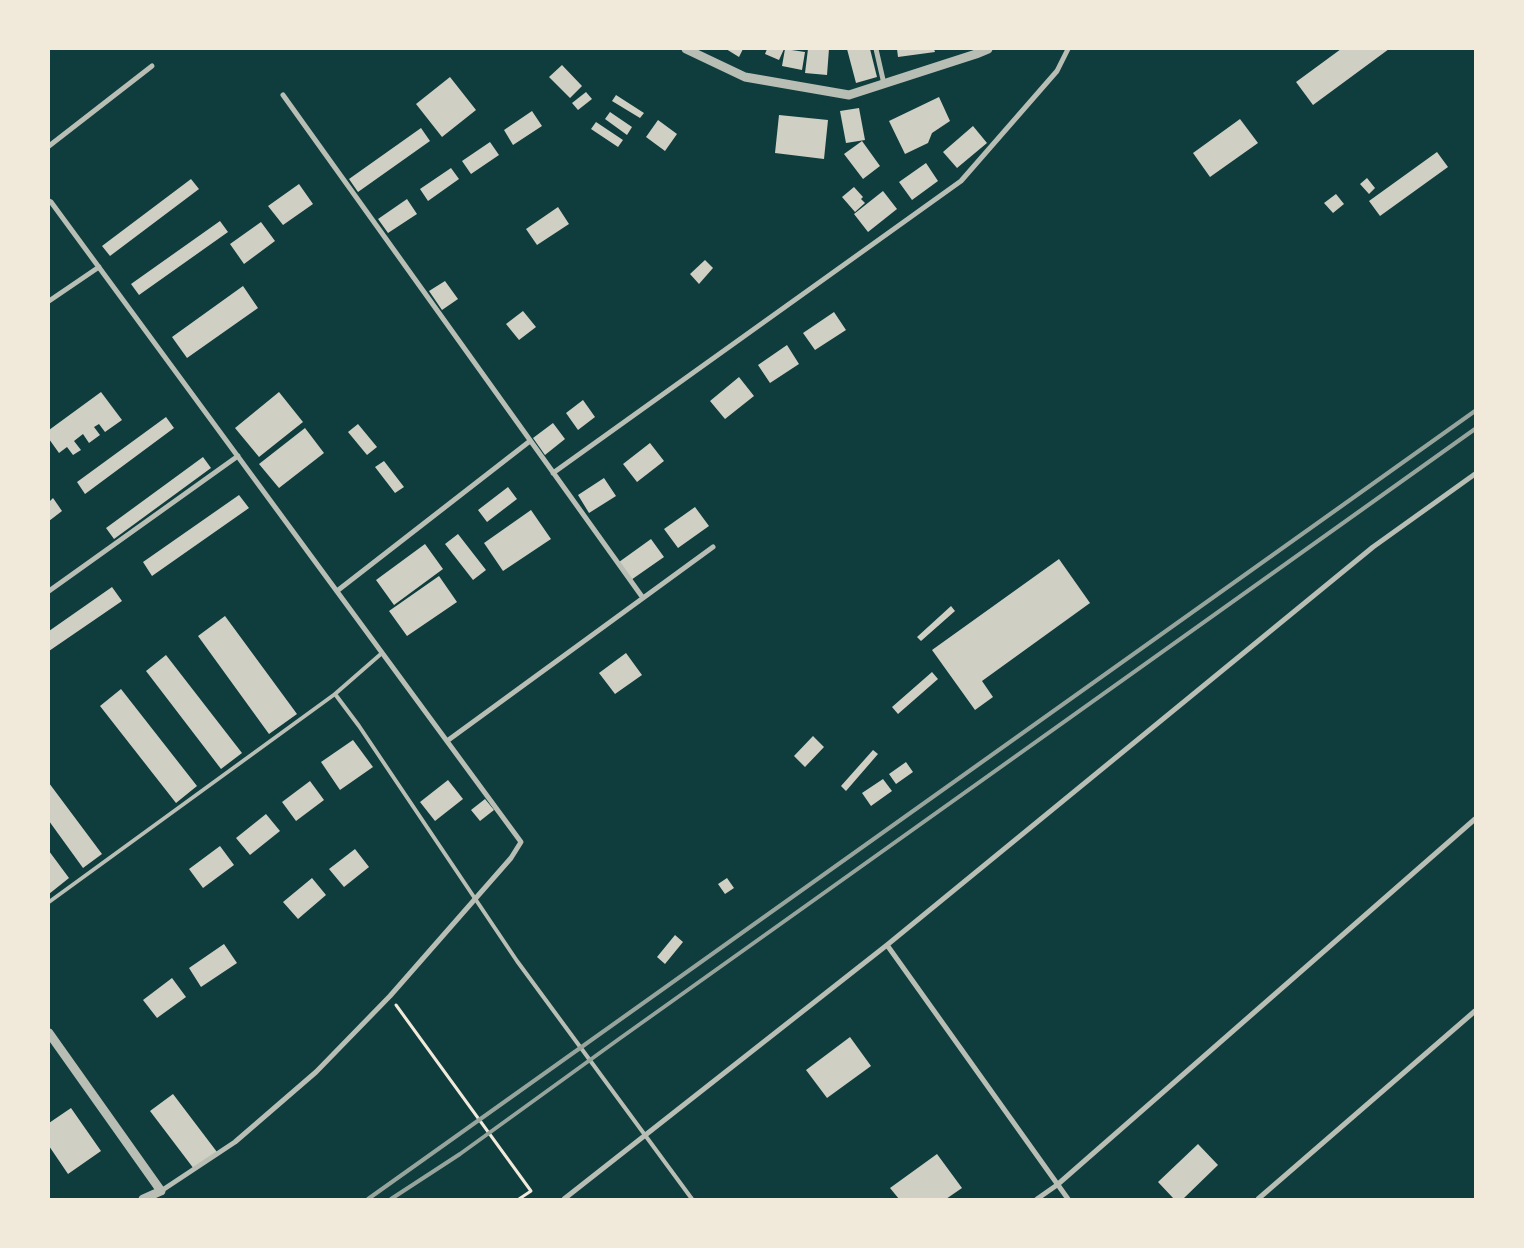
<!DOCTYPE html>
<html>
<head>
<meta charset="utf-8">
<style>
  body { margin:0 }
  #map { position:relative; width:1524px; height:1248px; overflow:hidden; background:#0f3d3e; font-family:"Varela Round",sans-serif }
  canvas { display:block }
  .frame { position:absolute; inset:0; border:50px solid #f1e9da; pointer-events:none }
</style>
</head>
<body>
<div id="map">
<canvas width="1524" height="1248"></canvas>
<div class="frame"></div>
</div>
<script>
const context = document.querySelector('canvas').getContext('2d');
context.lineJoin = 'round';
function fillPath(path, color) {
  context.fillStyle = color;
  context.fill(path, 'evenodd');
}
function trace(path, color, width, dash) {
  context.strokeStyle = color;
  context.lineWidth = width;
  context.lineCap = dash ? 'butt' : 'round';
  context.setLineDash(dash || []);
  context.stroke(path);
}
fillPath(new Path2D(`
  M 726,49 L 743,49 L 739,57 Z
  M 767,49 L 784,49 L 779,60 L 765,54 Z
  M 785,49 L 805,52 L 802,70 L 782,66 Z
  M 808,49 L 829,49 L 827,75 L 805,73 Z
  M 847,49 L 870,49 L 877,77 L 856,83 Z
  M 897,49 L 934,49 L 935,52 L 898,57 Z
  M 1341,49 L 1389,49 L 1313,105 L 1296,82 Z
  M 562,65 L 582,86 L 570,98 L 549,77 Z
  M 450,77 L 476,110 L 442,137 L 416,104 Z
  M 586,92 L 592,99 L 578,110 L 572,103 Z
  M 616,95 L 644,113 L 640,118 L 612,101 Z
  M 939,97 L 950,121 L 932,133 L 928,143 L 905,154 L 889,121 Z
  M 859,108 L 865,140 L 846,143 L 840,111 Z
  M 532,111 L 542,126 L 513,145 L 504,130 Z
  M 610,112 L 632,127 L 627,135 L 605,119 Z
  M 779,115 L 828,120 L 824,159 L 775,153 Z
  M 1240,119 L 1258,143 L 1210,177 L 1193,153 Z
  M 658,120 L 677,134 L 665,151 L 646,137 Z
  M 596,122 L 623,140 L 618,147 L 591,129 Z
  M 973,126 L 987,143 L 957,168 L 943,152 Z
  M 421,128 L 430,141 L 358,192 L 349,179 Z
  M 862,141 L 880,166 L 863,179 L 844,154 Z
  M 490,142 L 499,155 L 471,174 L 462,161 Z
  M 1437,152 L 1448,167 L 1380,216 L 1369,201 Z
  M 926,163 L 938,181 L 912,200 L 899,182 Z
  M 451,168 L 459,179 L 428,201 L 420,189 Z
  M 1367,178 L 1375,188 L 1369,194 L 1360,184 Z
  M 191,179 L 199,189 L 110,256 L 102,246 Z
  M 299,184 L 313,204 L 283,225 L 268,206 Z
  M 854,187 L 863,197 L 861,199 L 865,203 L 855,212 L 842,197 Z
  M 883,191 L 897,209 L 868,232 L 854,214 Z
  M 1336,194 L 1344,204 L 1333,213 L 1324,203 Z
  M 407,199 L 417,214 L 388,233 L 378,219 Z
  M 558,207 L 569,224 L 537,245 L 526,229 Z
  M 220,221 L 228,232 L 139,295 L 131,284 Z
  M 261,222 L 275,241 L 244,264 L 230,244 Z
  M 705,260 L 713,268 L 699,284 L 690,274 Z
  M 445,281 L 458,299 L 442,310 L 429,291 Z
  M 243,286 L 258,308 L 187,358 L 172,337 Z
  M 523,311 L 536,327 L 519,340 L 506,324 Z
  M 834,312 L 846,330 L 815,350 L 803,333 Z
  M 787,345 L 799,364 L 770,383 L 758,365 Z
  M 739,377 L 754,396 L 725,419 L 710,401 Z
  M 101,392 L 122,420 L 105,432 L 99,424 L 94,427 L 100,435 L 89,443 L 83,434 L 74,441 L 81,450 L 73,455 L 67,447 L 59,453 L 49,439 L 49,430 Z
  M 279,392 L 303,422 L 259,457 L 235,428 Z
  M 583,400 L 595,417 L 578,430 L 566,413 Z
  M 166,417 L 174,428 L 85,494 L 77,482 Z
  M 553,423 L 565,439 L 545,455 L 533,438 Z
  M 358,424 L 377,447 L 367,455 L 348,432 Z
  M 305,428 L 324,453 L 279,488 L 259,464 Z
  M 650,443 L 664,461 L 637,482 L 623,464 Z
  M 203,457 L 211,468 L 114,539 L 106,528 Z
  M 384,461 L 404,487 L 395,493 L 375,467 Z
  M 604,478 L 616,496 L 589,513 L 578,495 Z
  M 508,487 L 517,499 L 487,522 L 478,510 Z
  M 239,495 L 249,508 L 152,576 L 143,562 Z
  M 53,498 L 62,511 L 49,521 L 49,502 Z
  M 695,507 L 709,526 L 678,548 L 664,529 Z
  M 531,510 L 551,539 L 503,571 L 484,543 Z
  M 458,534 L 486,570 L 473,580 L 445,544 Z
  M 651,539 L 664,557 L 631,580 L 619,562 Z
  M 425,544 L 443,569 L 394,605 L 376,580 Z
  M 1059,559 L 1090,603 L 982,681 L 993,697 L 975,710 L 932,650 Z
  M 439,576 L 457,602 L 407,636 L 389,611 Z
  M 112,587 L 122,601 L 49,651 L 49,631 Z
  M 951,606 L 955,611 L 921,641 L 917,637 Z
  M 225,616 L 297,714 L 269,734 L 198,636 Z
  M 626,653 L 642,675 L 615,694 L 599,673 Z
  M 166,655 L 242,753 L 221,769 L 146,671 Z
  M 932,672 L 938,679 L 898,714 L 892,707 Z
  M 121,689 L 197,786 L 176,803 L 100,706 Z
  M 813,736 L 824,747 L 805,767 L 794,756 Z
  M 353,740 L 373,767 L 340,790 L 321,762 Z
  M 873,750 L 878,754 L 846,791 L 841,786 Z
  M 906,762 L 913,772 L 896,784 L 889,774 Z
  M 883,779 L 892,791 L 871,806 L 862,793 Z
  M 448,780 L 463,799 L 435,821 L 420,802 Z
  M 310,781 L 324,800 L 296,821 L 282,802 Z
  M 49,783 L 102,854 L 83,868 L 49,821 Z
  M 485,799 L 494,810 L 480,821 L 471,810 Z
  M 266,814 L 280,831 L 250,855 L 236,838 Z
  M 220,846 L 234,865 L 203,888 L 189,869 Z
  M 355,849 L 369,867 L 344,887 L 329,869 Z
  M 49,851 L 69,878 L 49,894 Z
  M 312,878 L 326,895 L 298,919 L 283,902 Z
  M 727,878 L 734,888 L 725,894 L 718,884 Z
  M 675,935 L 683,942 L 665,964 L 657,957 Z
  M 224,944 L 237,963 L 201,987 L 189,968 Z
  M 172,978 L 186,997 L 157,1018 L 143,1000 Z
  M 850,1037 L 871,1066 L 827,1098 L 806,1070 Z
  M 173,1094 L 217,1152 L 194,1169 L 150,1111 Z
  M 71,1108 L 101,1151 L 68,1174 L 49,1146 L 49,1123 Z
  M 1198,1144 L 1218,1165 L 1183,1199 L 1174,1199 L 1158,1182 Z
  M 937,1154 L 962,1188 L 946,1199 L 899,1199 L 890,1188 Z`), '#cfcfc3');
trace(new Path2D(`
  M 396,1005 L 531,1191 L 519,1199`), '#f1e9da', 3);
trace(new Path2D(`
  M 335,694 L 382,653
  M 49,902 L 335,694 L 359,726 L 517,961 L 692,1199`), '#b8beb3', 4);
trace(new Path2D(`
  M 876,49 L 884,84
  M 283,95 L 643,598
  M 49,146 L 152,66
  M 49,201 L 51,202 L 521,842 L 511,858 L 390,996 L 316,1072 L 235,1142 L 161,1191
  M 49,301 L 99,267
  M 553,473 L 961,181 L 1057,71 L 1068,49
  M 49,591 L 238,456
  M 337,591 L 530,441
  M 447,741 L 713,547
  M 887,945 L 1068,1199
  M 564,1199 L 887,945 L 1373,547 L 1475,474
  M 1037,1199 L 1057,1185 L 1475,819
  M 1258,1199 L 1475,1011`), '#b8beb3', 5);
trace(new Path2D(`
  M 686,49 L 745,77 L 849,95 L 976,54 L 988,49
  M 49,1033 L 161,1191 L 143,1199`), '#b8beb3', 9);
trace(new Path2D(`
  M 368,1199 L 1475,411
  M 391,1199 L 460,1154 L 619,1039 L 1475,429`), '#97a49c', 4);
</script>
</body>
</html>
